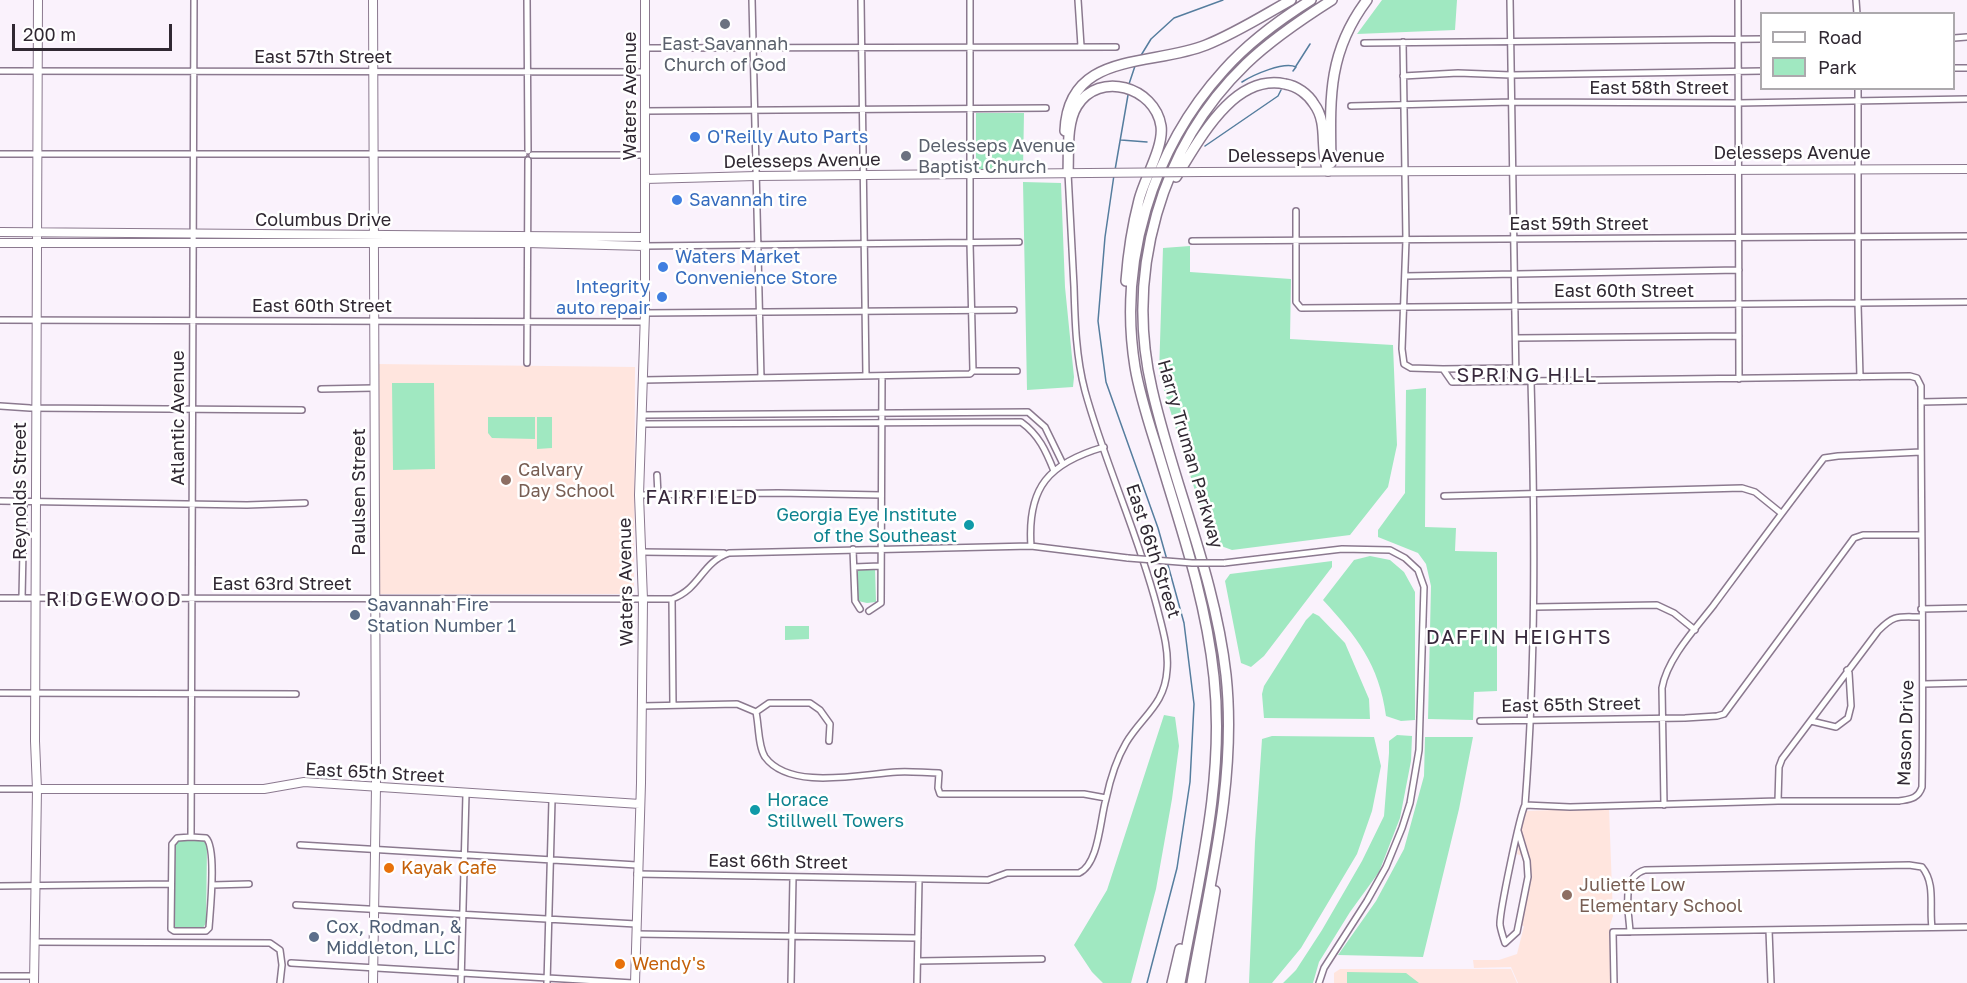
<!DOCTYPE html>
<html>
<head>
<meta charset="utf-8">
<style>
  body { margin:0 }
  #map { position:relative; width:1967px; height:983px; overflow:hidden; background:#faf2fc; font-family:"Golos Text",sans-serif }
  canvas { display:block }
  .legend { position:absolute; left:1760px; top:12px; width:195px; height:78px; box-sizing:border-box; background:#fff; border:2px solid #aca9ad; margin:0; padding:8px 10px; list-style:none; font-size:18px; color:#302832 }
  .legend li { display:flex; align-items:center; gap:12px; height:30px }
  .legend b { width:30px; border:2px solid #aca9ad }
  .scale { position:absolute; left:12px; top:24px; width:160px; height:27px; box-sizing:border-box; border:3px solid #302832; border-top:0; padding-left:8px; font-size:18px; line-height:21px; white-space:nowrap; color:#302832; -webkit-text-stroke:4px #fff; paint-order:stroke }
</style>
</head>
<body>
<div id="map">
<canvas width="1967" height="983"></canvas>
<ul class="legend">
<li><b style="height:8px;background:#fff"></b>Road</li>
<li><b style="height:16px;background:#a0e8c1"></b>Park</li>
</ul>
<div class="scale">200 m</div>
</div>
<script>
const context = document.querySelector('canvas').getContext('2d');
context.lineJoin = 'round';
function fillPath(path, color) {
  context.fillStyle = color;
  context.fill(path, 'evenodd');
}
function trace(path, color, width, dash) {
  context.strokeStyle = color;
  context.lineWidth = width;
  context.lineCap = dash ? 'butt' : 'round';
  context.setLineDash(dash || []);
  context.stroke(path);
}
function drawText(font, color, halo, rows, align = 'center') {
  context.font = font + ' "Golos Text",sans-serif';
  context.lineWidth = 5;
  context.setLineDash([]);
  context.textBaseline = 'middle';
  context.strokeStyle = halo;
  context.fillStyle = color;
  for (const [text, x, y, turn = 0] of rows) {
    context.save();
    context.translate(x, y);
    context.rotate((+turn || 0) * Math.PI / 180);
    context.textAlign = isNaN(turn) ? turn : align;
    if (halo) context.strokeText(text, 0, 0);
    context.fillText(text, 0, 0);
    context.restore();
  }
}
fillPath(new Path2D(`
  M 376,364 L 635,367 L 634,594 L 377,594 Z
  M 1609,808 L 1613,916 L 1610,925 L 1611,983 L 1518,983 L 1511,967 L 1474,968 L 1473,960 L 1499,960 L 1517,954 L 1524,926 L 1515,924 L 1525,874 L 1522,856 L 1517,854 L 1525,811 Z
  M 1340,969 L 1511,969 L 1517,983 L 1334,983 L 1334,973 Z`), '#ffe5de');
fillPath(new Path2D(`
  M 1382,0 L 1457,0 L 1455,30 L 1357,34 Z
  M 976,113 L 1024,113 L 1023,170 L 978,170 L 978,166 L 976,166 Z
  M 1023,182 L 1061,183 L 1065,287 L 1074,377 L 1073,387 L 1027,390 Z
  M 1190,246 L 1190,272 L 1291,279 L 1290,339 L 1393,345 L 1397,445 L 1388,487 L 1350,535 L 1232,550 L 1213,543 L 1205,523 L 1159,374 L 1163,248 Z
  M 392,383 L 434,383 L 435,469 L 393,470 Z
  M 1426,388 L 1425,527 L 1456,528 L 1455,551 L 1497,552 L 1497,691 L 1474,692 L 1473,720 L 1428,719 L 1431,586 L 1426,564 L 1418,553 L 1378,537 L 1378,530 L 1405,493 L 1406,390 Z
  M 488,417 L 535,417 L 535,439 L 492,438 L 488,433 Z
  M 537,417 L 552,417 L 552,448 L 537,449 Z
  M 1370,556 L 1390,560 L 1404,572 L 1415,592 L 1415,720 L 1401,721 L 1386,716 C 1379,664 1357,637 1323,600 L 1354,560 Z
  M 1332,561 L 1332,567 L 1264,656 L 1251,667 L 1241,663 L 1225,581 L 1230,574 Z
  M 858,569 L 875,569 L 876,602 L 867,603 L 858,601 Z
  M 1313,613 L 1319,616 L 1345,643 L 1369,699 L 1370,719 L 1264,718 L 1262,694 L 1264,686 L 1306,620 Z
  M 785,626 L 809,626 L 809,639 L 785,640 Z
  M 1164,715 L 1175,717 L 1179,746 L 1172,799 L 1156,889 L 1131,983 L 1103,983 L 1092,972 L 1074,945 L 1107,890 Z
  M 1397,735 L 1412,736 L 1411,761 L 1400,818 L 1379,872 L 1350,912 L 1319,962 L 1313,983 L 1283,983 L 1296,970 L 1322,930 L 1362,861 L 1384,816 L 1389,753 L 1389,741 Z
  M 1272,736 L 1374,737 L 1381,766 L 1372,811 L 1357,854 L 1301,948 L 1272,983 L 1249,983 L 1255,842 L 1262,739 Z
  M 1425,737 L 1473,737 L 1459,809 L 1423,957 L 1338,955 L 1376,901 L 1404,849 L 1424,776 Z
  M 176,841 L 204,841 L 207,846 L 206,923 L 203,928 L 174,927 L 174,844 Z
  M 1347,972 L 1406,973 L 1419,983 L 1347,983 Z`), '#a0e8c1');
trace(new Path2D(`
  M 1140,57 L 1151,39 L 1174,18 L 1223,0
  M 1296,66 L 1310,44
  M 1242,82 C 1253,75 1284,61 1296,67 L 1293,71
  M 1129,84 L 1135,66
  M 1121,140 L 1147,142
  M 1205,146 L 1278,96 L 1281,90
  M 1115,170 L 1128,95
  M 1114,175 L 1105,237 L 1098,321 L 1106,382 L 1158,528 L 1167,560
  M 1147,983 L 1177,868 L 1190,782 L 1194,704 L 1184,623 L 1168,565`), '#557d9e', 1.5);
const street = new Path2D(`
  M 527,0 L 528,151
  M 752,0 L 761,378
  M 861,0 L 866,376
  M 1078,0 L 1081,46
  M 1510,0 L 1516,381
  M 1738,0 L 1739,379
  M 1856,0 L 1857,14
  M 1954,38 L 1967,37
  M 1403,42 L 1406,240 L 1402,349 L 1404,364 L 1411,368 L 1443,369 L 1452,382 L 1910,376 L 1917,378 L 1921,386 C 1921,519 1924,653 1922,787 C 1918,799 1910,799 1899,801 L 1778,801 L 1570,807 L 1525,805
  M 1364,43 L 1762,39
  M 646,48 L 1116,47
  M 1954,68 L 1967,68
  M 0,71 L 646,72
  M 1403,76 L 1458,73 L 1511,75 L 1762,71
  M 1858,88 L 1858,304 L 1860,377
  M 1351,106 L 1512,102 L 1738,103 L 1967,99
  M 645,111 L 1046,108
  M 0,154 L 524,154
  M 532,155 L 645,155
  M 1296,211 L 1296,302 L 1301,308 L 1967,302
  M 1192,241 L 1967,236
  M 645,246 L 1019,242
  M 1405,276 L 1739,270
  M 645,313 L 1014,310
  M 0,320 L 644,322
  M 1516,338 L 1739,336
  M 527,363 L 528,160
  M 1443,369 L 1516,368
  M 973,371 L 1017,371
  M 643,380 L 970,374 L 973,371 L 970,243 L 970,0
  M 321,389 L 374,388
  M 1921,402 L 1967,401
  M 0,406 L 30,408 L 302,410
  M 642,415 L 1028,412 L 1045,427 L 1063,464
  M 642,424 L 1021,422 C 1039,435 1046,451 1054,471
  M 657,475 L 658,495
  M 639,495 L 778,493 L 881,495
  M 1444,496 L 1742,488 L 1755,492 L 1781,513
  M 0,501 L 247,505 L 305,503
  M 1031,546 C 1027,487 1049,463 1104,447
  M 853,549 L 855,601 L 860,609
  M 641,552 L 724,553
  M 1224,563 L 1342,549 L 1390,550 L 1405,558 L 1418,570 L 1424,587 L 1419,750 L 1410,803 L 1402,828 L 1386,867 L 1367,901 L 1324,968 L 1319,983
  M 854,567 L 880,566
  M 0,598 L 672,599 C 701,588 701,563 729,553 L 1031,546 L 1128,558
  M 22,598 L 24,503
  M 672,599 L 673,705
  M 1535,607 L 1657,605 L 1674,613 L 1695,630
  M 1921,609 L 1967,608
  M 869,611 L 881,603 L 882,376
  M 1924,684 L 1967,683
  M 0,693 L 296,694
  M 642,706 L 737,704 L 756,712 L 769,703 L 810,703 L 820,710 L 830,724 L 829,741
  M 756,712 C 759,726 758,746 765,757 C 790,791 861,774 897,772 C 911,771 925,773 939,773 L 938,788 L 940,794 L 1084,794 L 1106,798
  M 1480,721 L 1685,718 L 1717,716 L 1724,714 L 1854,538 L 1863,535 L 1921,535
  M 1811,721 L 1836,727 L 1848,718 L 1851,706 L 1849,673 L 1847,670
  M 0,789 L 37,789
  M 1778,801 L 1779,767 L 1782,759 L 1878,631 C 1895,614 1898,617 1921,617
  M 1664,805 L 1662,688 C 1667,659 1695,629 1713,606 C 1750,556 1786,507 1824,458 L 1838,456 L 1921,452
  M 1518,831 L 1527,861 L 1528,877 L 1517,932 L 1505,943 C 1503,937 1501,931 1500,925 C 1499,914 1520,814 1525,805 C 1536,663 1535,523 1531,381
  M 191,837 L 194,0
  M 191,837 L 206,838 C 217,848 210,912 209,928 L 206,931 L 174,931 L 171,929 L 172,844 L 177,838 Z
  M 300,845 L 637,865
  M 637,874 L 988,880 L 1007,873 L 1079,873 C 1099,864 1100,819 1106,799 C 1110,780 1116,760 1126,743 C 1142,716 1165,705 1167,670 C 1169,649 1162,627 1157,607 C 1138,533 1105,464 1085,391 C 1076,357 1075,322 1074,287 C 1072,249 1070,211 1068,173
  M 212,885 L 249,884
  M 0,886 L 171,884
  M 296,905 L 636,924
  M 1769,930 L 1771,983
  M 1630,932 C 1629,912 1620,877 1645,870 L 1909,865 L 1922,867 C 1936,884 1929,907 1932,927
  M 636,934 L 918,938
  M 35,942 L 270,943 L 280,950 L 282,965 L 280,983
  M 918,961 L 1042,959
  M 291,963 L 633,983
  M 0,976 L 34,976
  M 461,983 L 466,794
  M 547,983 L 552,800
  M 791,983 L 793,877
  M 917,983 L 919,880
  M 1614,983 L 1613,932 L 1967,927`);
const secondary = new Path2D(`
  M 373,0 L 376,786 L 373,983
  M 1203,172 L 1967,169
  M 645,179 L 756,176 L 1089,173
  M 0,232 L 645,237
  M 0,243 L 527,243 L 645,246
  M 37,789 L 264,789 L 304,782 L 640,804
  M 34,983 L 37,789 L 35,741 L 38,0
  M 635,983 L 641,783 L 643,600 L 639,495 L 645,313 L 645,0`);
const highway = new Path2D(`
  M 1065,131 C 1068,50 1152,67 1206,45 C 1236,33 1264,15 1291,0
  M 1331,163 C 1330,100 1327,53 1367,0
  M 1068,173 C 1069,153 1066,124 1077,106 C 1099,70 1155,87 1161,126 C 1164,147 1144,179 1139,200 C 1132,227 1128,254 1126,281
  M 1176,177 C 1199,141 1233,73 1285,84 C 1297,86 1308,94 1314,104 C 1329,124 1319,149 1328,171
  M 1172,983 L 1180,949
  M 1180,983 C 1198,882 1225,780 1214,677 C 1206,600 1181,528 1159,455 C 1150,426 1140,397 1135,367 C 1118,262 1152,149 1224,70 C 1249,42 1279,20 1311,0
  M 1192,983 C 1210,882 1237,778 1226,675 C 1215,576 1174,486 1152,389 C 1125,273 1160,147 1246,64 C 1272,39 1302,19 1332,0
  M 1200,983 L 1215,891`);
trace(street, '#8b798f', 8);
trace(secondary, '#8b798f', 10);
trace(highway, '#8b798f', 12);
trace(street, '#fff', 5);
trace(secondary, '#fff', 8);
trace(highway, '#fff', 9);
const streetBridge = new Path2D(`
  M 1128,558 L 1192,563 L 1224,563`);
const secondaryBridge = new Path2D(`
  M 1089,173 L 1203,172`);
trace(streetBridge, '#8b798f', 8, []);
trace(secondaryBridge, '#8b798f', 10, []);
trace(streetBridge, '#fff', 5);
trace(secondaryBridge, '#fff', 8);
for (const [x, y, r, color] of [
  [725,24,6,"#6b7280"],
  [695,137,6,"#3f7fe0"],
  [906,156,6,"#6b7280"],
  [677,200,6,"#3f7fe0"],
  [663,267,6,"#3f7fe0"],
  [662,297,6,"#3f7fe0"],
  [506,480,6,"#8d6e63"],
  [969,525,6,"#0f9aa8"],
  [355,615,6,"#5c6f8a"],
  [755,810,6,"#0f9aa8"],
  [389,868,6,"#e8710a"],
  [1567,895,6,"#8d6e63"],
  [314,937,6,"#5c6f8a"],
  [620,964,6,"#e8710a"]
]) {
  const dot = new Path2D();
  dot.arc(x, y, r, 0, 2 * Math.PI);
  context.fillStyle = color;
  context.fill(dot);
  trace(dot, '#fff', 2);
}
drawText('18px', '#5b616d', '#fff', [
  ["East Savannah",725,44],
  ["Church of God",725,65],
  ["Delesseps Avenue",918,146,"left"],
  ["Baptist Church",918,167,"left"]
]);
drawText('18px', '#302832', '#fff', [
  ["East 57th Street",323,57],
  ["East 58th Street",1659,88],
  ["Waters Avenue",630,96,-90],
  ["Delesseps Avenue",1792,153],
  ["Delesseps Avenue",1306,156],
  ["Delesseps Avenue",802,161,-1],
  ["Columbus Drive",323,220],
  ["East 59th Street",1579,224],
  ["East 60th Street",1624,291],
  ["East 60th Street",322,306],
  ["Atlantic Avenue",178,418,-90],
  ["Harry Truman Parkway",1190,454,74],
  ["Reynolds Street",20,491,-90],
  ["Paulsen Street",359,492,-90],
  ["East 66th Street",1153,551,72],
  ["Waters Avenue",626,582,-91],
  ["East 63rd Street",282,584],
  ["East 65th Street",1571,705,-1],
  ["Mason Drive",1906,733,-88],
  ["East 65th Street",375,773,3],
  ["East 66th Street",778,862,1]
]);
drawText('18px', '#366cbe', '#fff', [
  ["O'Reilly Auto Parts",707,137],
  ["Savannah tire",689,200],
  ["Waters Market",675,257],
  ["Convenience Store",675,278],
  ["Integrity",650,287,"right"],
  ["auto repair",650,308,"right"]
], 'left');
drawText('18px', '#785e54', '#fff', [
  ["Calvary",518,470],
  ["Day School",518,491],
  ["Juliette Low",1579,885],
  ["Elementary School",1579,906]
], 'left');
drawText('18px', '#0d838f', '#fff', [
  ["Georgia Eye Institute",957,515],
  ["of the Southeast",957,536],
  ["Horace",767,800,"left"],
  ["Stillwell Towers",767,821,"left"]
], 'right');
drawText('18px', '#4e5e75', '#fff', [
  ["Savannah Fire",367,605],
  ["Station Number 1",367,626],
  ["Cox, Rodman, &",326,927],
  ["Middleton, LLC",326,948]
], 'left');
drawText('18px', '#c56008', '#fff', [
  ["Kayak Cafe",401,868],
  ["Wendy's",632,964]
], 'left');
context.letterSpacing = '1.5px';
drawText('20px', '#38293c', '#fff', [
  ["SPRING HILL",1527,376],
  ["FAIRFIELD",702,498],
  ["RIDGEWOOD",114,600],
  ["DAFFIN HEIGHTS",1519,638]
]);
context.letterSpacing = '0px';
</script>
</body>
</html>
